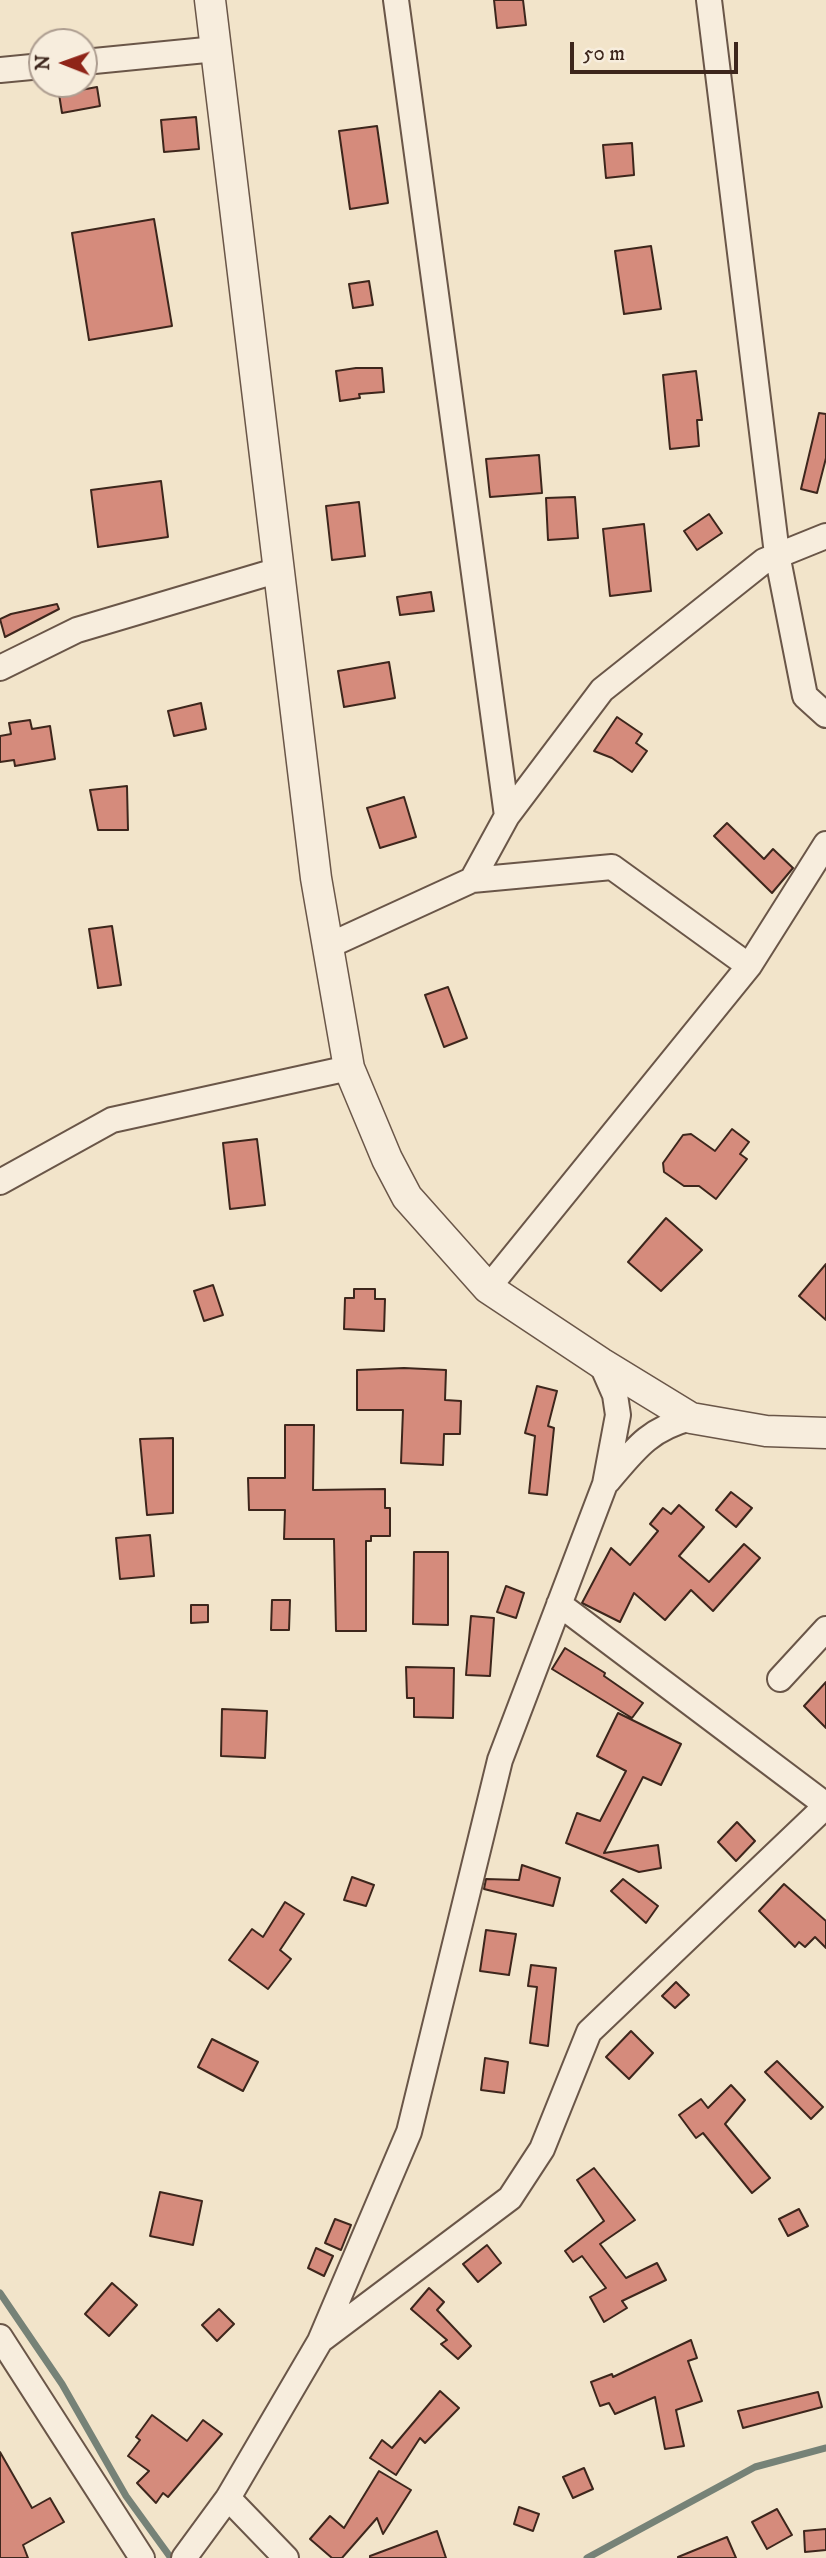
<!DOCTYPE html>
<html>
<head>
<meta charset="utf-8">
<style>
  body { margin:0 }
  #map { position:relative; width:826px; height:2558px; overflow:hidden; background:#f2e4ca; font-family:"IM FELL DW Pica",serif }
  canvas { display:block }
  .north { position:absolute; left:28px; top:28px; width:70px; height:70px; box-sizing:border-box; background:#f7eddd; border:2px solid #ad9d90; border-radius:50%; rotate:271deg; font-size:19px; font-weight:700; line-height:28px; text-align:center; color:#3d261c }
  .north::after { content:''; display:block; margin:auto; width:24px; height:32px; background:#8f2418; clip-path:polygon(50% 0,100% 100%,50% 72%,0 100%) }
  .scale { position:absolute; left:570px; top:42px; width:168px; height:32px; box-sizing:border-box; border:4px solid #3d261c; border-top:0; padding-left:9px; font-size:21px; line-height:24px; white-space:nowrap; color:#3d261c; -webkit-text-stroke:5px #f7eddd; paint-order:stroke }
</style>
</head>
<body>
<div id="map">
<canvas width="826" height="2558"></canvas>
<div class="north">N</div>
<div class="scale">50 m</div>
</div>
<script>
const context = document.querySelector('canvas').getContext('2d');
context.lineJoin = 'round';
function trace(path, color, width, dash) {
  context.strokeStyle = color;
  context.lineWidth = width;
  context.lineCap = dash ? 'butt' : 'round';
  context.setLineDash(dash || []);
  context.stroke(path);
}
function fillPath(path, color) {
  context.fillStyle = color;
  context.fill(path, 'evenodd');
}
trace(new Path2D(`
  M 0,2293 L 62,2384 L 126,2496 L 171,2558
  M 587,2558 L 755,2467 L 826,2448`), '#768277', 7);
const building = new Path2D(`
  M 494,0 L 523,0 L 526,25 L 497,28 Z
  M 97,87 L 100,106 L 62,113 L 59,94 Z
  M 196,117 L 199,149 L 164,152 L 161,120 Z
  M 377,126 L 388,203 L 350,209 L 339,131 Z
  M 632,143 L 634,175 L 606,178 L 603,145 Z
  M 154,219 L 172,326 L 89,340 L 72,233 Z
  M 651,246 L 661,309 L 624,314 L 615,251 Z
  M 369,281 L 373,305 L 353,308 L 349,284 Z
  M 356,368 L 382,368 L 384,392 L 359,394 L 360,398 L 340,401 L 336,371 Z
  M 696,371 L 702,420 L 697,420 L 699,446 L 670,449 L 663,375 Z
  M 819,413 L 826,414 L 826,458 L 817,493 L 801,489 Z
  M 539,455 L 542,493 L 490,497 L 486,459 Z
  M 161,481 L 168,537 L 98,547 L 91,490 Z
  M 575,497 L 578,538 L 548,540 L 546,498 Z
  M 359,502 L 365,556 L 332,560 L 326,506 Z
  M 709,514 L 722,533 L 697,550 L 684,531 Z
  M 644,524 L 651,591 L 610,596 L 603,529 Z
  M 431,592 L 434,611 L 400,615 L 397,597 Z
  M 57,604 L 59,609 L 5,637 L 0,619 L 11,614 Z
  M 389,662 L 395,698 L 344,707 L 338,671 Z
  M 201,703 L 206,729 L 174,736 L 168,711 Z
  M 617,717 L 642,734 L 636,743 L 647,751 L 632,772 L 612,758 L 594,751 Z
  M 30,720 L 32,729 L 50,726 L 55,759 L 15,766 L 14,760 L 0,762 L 0,736 L 11,734 L 9,723 Z
  M 127,786 L 128,830 L 98,830 L 90,790 Z
  M 404,797 L 416,837 L 380,848 L 367,808 Z
  M 727,823 L 764,859 L 773,849 L 793,868 L 772,893 L 714,836 Z
  M 112,926 L 121,985 L 98,988 L 89,929 Z
  M 448,987 L 467,1038 L 444,1047 L 425,995 Z
  M 732,1129 L 749,1142 L 740,1154 L 747,1159 L 716,1199 L 699,1186 L 684,1186 L 664,1172 L 663,1163 L 683,1135 L 691,1134 L 715,1151 Z
  M 257,1139 L 265,1205 L 230,1209 L 223,1143 Z
  M 666,1218 L 702,1250 L 661,1291 L 628,1262 Z
  M 826,1264 L 826,1320 L 799,1296 Z
  M 213,1285 L 223,1315 L 204,1321 L 194,1291 Z
  M 354,1289 L 375,1289 L 375,1299 L 385,1299 L 384,1331 L 344,1329 L 345,1298 L 354,1298 Z
  M 404,1368 L 446,1370 L 445,1400 L 461,1401 L 460,1434 L 444,1434 L 443,1465 L 401,1463 L 403,1410 L 357,1410 L 357,1370 Z
  M 537,1386 L 557,1391 L 548,1426 L 554,1428 L 547,1495 L 529,1493 L 535,1436 L 525,1433 Z
  M 285,1425 L 314,1425 L 313,1490 L 385,1489 L 385,1508 L 390,1508 L 390,1536 L 371,1536 L 371,1541 L 366,1541 L 366,1631 L 336,1631 L 334,1539 L 284,1539 L 285,1510 L 249,1510 L 248,1478 L 285,1478 Z
  M 173,1438 L 173,1513 L 147,1515 L 140,1439 Z
  M 731,1492 L 752,1508 L 736,1527 L 716,1510 Z
  M 679,1505 L 704,1527 L 679,1556 L 709,1582 L 744,1544 L 760,1558 L 713,1611 L 691,1590 L 665,1620 L 634,1593 L 620,1622 L 582,1603 L 611,1548 L 630,1565 L 658,1531 L 650,1524 L 663,1508 L 671,1514 Z
  M 150,1535 L 154,1576 L 120,1579 L 116,1538 Z
  M 414,1552 L 448,1552 L 448,1625 L 413,1624 Z
  M 506,1586 L 524,1593 L 516,1618 L 497,1612 Z
  M 272,1600 L 290,1600 L 289,1630 L 271,1630 Z
  M 191,1605 L 208,1605 L 208,1622 L 191,1623 Z
  M 471,1616 L 494,1618 L 490,1676 L 466,1675 Z
  M 565,1648 L 605,1673 L 604,1676 L 643,1703 L 632,1718 L 552,1669 Z
  M 406,1667 L 454,1668 L 453,1718 L 414,1717 L 414,1698 L 407,1698 Z
  M 826,1682 L 826,1728 L 804,1706 Z
  M 222,1709 L 267,1711 L 265,1758 L 221,1756 Z
  M 618,1713 L 681,1744 L 661,1785 L 643,1777 L 604,1853 L 658,1845 L 661,1868 L 639,1872 L 566,1843 L 577,1813 L 600,1821 L 626,1771 L 597,1756 Z
  M 737,1822 L 755,1841 L 736,1861 L 718,1842 Z
  M 522,1865 L 560,1878 L 553,1906 L 484,1889 L 486,1879 L 519,1880 Z
  M 352,1877 L 374,1885 L 366,1906 L 344,1900 Z
  M 623,1879 L 658,1906 L 646,1923 L 611,1891 Z
  M 784,1884 L 826,1921 L 826,1948 L 815,1937 L 805,1947 L 799,1942 L 795,1947 L 759,1911 Z
  M 285,1902 L 304,1914 L 280,1950 L 291,1959 L 268,1989 L 229,1960 L 252,1929 L 263,1937 Z
  M 486,1930 L 516,1934 L 509,1975 L 480,1971 Z
  M 531,1965 L 556,1968 L 548,2046 L 530,2043 L 537,1987 L 528,1986 Z
  M 676,1982 L 689,1995 L 675,2008 L 662,1996 Z
  M 631,2031 L 653,2053 L 629,2079 L 606,2057 Z
  M 212,2039 L 258,2062 L 243,2091 L 198,2067 Z
  M 485,2058 L 508,2062 L 504,2093 L 481,2090 Z
  M 777,2061 L 823,2107 L 811,2119 L 765,2072 Z
  M 731,2085 L 745,2100 L 725,2124 L 770,2178 L 752,2193 L 703,2133 L 696,2138 L 679,2115 L 701,2099 L 708,2108 Z
  M 594,2168 L 635,2220 L 600,2244 L 626,2278 L 657,2263 L 666,2280 L 622,2301 L 627,2308 L 604,2322 L 590,2297 L 606,2288 L 582,2256 L 573,2262 L 565,2251 L 604,2221 L 577,2180 Z
  M 160,2192 L 202,2201 L 193,2245 L 150,2236 Z
  M 799,2209 L 808,2226 L 788,2236 L 779,2219 Z
  M 335,2219 L 351,2225 L 341,2250 L 325,2243 Z
  M 487,2245 L 501,2263 L 478,2282 L 463,2264 Z
  M 316,2248 L 333,2256 L 324,2276 L 308,2268 Z
  M 112,2283 L 137,2305 L 109,2336 L 85,2314 Z
  M 429,2288 L 444,2302 L 437,2310 L 471,2346 L 458,2359 L 441,2344 L 447,2340 L 411,2309 Z
  M 219,2309 L 234,2324 L 217,2341 L 202,2325 Z
  M 691,2340 L 697,2358 L 688,2361 L 702,2401 L 676,2410 L 684,2446 L 665,2449 L 655,2397 L 615,2414 L 609,2403 L 600,2406 L 591,2382 L 612,2374 L 613,2377 Z
  M 440,2391 L 459,2408 L 425,2443 L 420,2438 L 396,2475 L 370,2458 L 382,2440 L 392,2448 Z
  M 818,2392 L 822,2407 L 743,2428 L 738,2411 Z
  M 152,2415 L 187,2441 L 203,2420 L 222,2434 L 168,2497 L 163,2493 L 156,2503 L 137,2483 L 149,2471 L 128,2456 L 140,2440 L 136,2437 Z
  M 0,2452 L 32,2508 L 50,2498 L 64,2522 L 23,2545 L 28,2558 L 0,2558 Z
  M 584,2468 L 593,2489 L 573,2498 L 563,2477 Z
  M 379,2471 L 411,2490 L 383,2534 L 377,2518 L 342,2558 L 332,2558 L 310,2539 L 330,2516 L 344,2528 Z
  M 519,2507 L 539,2514 L 533,2531 L 514,2524 Z
  M 777,2509 L 792,2535 L 767,2549 L 752,2522 Z
  M 826,2529 L 826,2550 L 805,2552 L 804,2531 Z
  M 437,2531 L 446,2558 L 370,2558 L 370,2556 Z
  M 727,2537 L 736,2558 L 678,2558 L 678,2557 Z`);
fillPath(building, '#d58b7c');
trace(building, '#3d261c', 2);
const minor = new Path2D(`
  M 396,0 L 507,816
  M 709,0 L 777,554 L 805,696 L 826,715
  M 84,62 L 216,49
  M 0,70 L 42,66
  M 0,668 L 77,630 L 279,570
  M 472,880 L 507,816 L 602,690 L 764,561 L 826,536
  M 328,946 L 472,880 L 612,867 L 749,966
  M 0,1182 L 112,1120 L 349,1068
  M 488,1288 L 749,966 L 826,844
  M 608,1481 C 635,1449 649,1429 691,1418
  M 559,1604 L 826,1805
  M 780,1679 L 826,1629
  M 0,2337 L 142,2558
  M 321,2340 L 510,2198 L 542,2149 L 589,2032 L 826,1806
  M 228,2498 L 286,2558
  M 184,2558 L 228,2498 L 320,2341 L 409,2132 L 500,1760 L 605,1484 L 618,1415 L 615,1395 L 601,1363`);
const tertiary = new Path2D(`
  M 210,0 L 316,878 L 349,1068 L 387,1159 L 407,1197 L 488,1288 L 601,1363 L 691,1418 L 766,1431 L 826,1433`);
trace(minor, '#6a5648', 28);
trace(tertiary, '#6a5648', 33);
trace(minor, '#f7eddd', 24);
trace(tertiary, '#f7eddd', 30);
</script>
</body>
</html>
